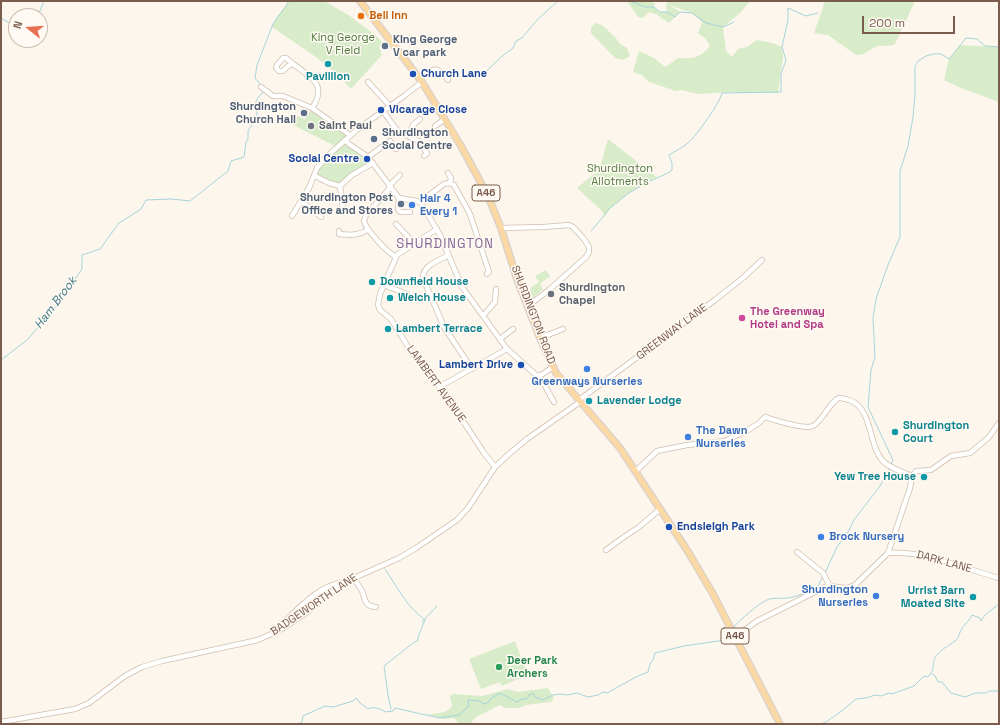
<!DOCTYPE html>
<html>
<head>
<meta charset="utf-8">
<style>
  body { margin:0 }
  #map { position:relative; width:1000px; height:725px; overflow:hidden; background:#fdf6ec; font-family:"Space Grotesk",sans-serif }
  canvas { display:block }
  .frame { position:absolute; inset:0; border:2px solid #7a5c4d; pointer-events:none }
  .north { position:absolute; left:8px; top:8px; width:40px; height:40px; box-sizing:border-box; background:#fffaf3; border:1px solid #cabbb1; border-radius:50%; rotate:287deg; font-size:11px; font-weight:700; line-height:16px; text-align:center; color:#7a5c4d }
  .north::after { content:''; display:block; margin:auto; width:14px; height:18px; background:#e76f51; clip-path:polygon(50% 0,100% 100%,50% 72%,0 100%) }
  .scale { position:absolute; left:862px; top:16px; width:93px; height:18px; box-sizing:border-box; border:2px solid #7a5c4d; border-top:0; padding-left:5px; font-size:12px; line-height:14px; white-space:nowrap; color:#7a5c4d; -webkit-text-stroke:3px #fffaf3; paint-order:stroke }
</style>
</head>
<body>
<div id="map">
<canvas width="1000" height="725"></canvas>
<div class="frame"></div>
<div class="north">N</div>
<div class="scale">200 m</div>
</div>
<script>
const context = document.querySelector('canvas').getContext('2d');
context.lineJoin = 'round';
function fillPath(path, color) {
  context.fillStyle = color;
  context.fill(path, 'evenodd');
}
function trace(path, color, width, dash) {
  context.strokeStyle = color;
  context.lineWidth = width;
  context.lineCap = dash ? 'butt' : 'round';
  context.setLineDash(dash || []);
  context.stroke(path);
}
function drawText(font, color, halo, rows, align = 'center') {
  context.font = font + ' "Space Grotesk",sans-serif';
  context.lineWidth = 3;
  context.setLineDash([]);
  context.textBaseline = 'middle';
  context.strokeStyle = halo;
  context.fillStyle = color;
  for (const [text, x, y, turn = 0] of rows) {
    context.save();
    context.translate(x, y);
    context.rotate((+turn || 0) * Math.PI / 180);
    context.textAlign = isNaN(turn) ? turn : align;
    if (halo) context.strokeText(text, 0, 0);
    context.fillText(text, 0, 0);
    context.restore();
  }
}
fillPath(new Path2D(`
  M 289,1 L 324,1 L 350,16 L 375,35 L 383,43 L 379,47 L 382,55 L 351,89 L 340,77 L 316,57 L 272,27 C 275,17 284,10 289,1 Z
  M 627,1 L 647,1 L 655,3 L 654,7 L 660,12 L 667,12 L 666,4 L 669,1 L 750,1 L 740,13 L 723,27 L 726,51 L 732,57 L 738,49 L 747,47 L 757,40 L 772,43 L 782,47 L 783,57 L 778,93 L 745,93 L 733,92 L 698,94 L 682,90 L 676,91 L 649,82 L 642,75 L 633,72 L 639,51 L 654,58 L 665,67 L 678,58 C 691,59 702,58 710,46 L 706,39 L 698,33 L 702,22 L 692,13 L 669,5 L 680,12 L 669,23 L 656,14 L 649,12 L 643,18 L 638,17 Z
  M 825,1 L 915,1 L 895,44 C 887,47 884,45 878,46 C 870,48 865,56 856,55 L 828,35 L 814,33 Z
  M 595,23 L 602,25 L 616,38 L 619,43 L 627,48 L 630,56 L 623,60 L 615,58 L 591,33 L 591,28 Z
  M 960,45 L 999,47 L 999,102 L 961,88 L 944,80 L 949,59 Z
  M 312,108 L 350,135 L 345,139 L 368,157 L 367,164 L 337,186 L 315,176 L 317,168 L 337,147 L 293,125 L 298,116 L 305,119 Z
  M 608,139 L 657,177 C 638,186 616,199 604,216 L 602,211 L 577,188 L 599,170 Z
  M 546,270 L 550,276 L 540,284 L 543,289 L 533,298 L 529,291 L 531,290 L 530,288 L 539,282 L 535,276 Z
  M 336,586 L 283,626 C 299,609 315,595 336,586 Z
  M 515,641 L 528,675 L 502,686 L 500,682 L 481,689 L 469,659 Z
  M 548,688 L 554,698 L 551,702 L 526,705 L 519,708 L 504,708 L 500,705 L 476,717 L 470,724 L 459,724 L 454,718 L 444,719 L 426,714 C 435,714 446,714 452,706 L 450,695 L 455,694 L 482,696 L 508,689 L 518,692 Z`), '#d8ecc9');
trace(new Path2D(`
  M 630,1 L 645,7 L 654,7 L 660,12 L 667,12 L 675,17 L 680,12 L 692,13 L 706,23 L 723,27 L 734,22
  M 38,16 L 44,1
  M 1,18 L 16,27
  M 473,76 L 488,70 L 501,57 L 513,48 L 516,41 L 522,38 L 537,20 L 558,1
  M 261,85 L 255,78 L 257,65 L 273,24 C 278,15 285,9 289,1
  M 591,231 L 604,216 L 609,209 L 629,193 L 646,183 L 668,173 L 672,170 L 672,163 L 669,155 C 675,151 682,148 688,143 C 697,135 719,104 722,93 L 781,92 L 781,74 L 786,60 L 782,47 L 788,20 L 788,8 L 806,16 L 818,13
  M 1,360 L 27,340 L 59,303 L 82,269 L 82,255 L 100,249 L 119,223 L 141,209 L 146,200 L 171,199 L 190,201 L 228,171 L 231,161 L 244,157 L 246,142 L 248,139 L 248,131 L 253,123 L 257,122 L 257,112 L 254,107 L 257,99 L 264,91
  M 891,465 L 893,460 L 868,407 L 871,370 L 875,357 L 873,318 L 876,299 L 888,265 L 900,237 L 900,171 L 908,146 L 913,117 L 915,95 L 915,66 L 918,61 L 926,56 L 934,54 L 941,54 L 949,59 L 966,38 L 977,39 L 985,46 L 999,47
  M 385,569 C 397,587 407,607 425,620 L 418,637 L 418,640 L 413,643 L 384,666 L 388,695 L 391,709
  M 825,573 L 837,547 L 848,532 L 854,520 L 880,486 L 890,468
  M 422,622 L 437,606
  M 734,627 C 738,621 761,602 767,600 C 773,597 780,599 786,598 C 794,598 812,591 818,586 C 819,584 821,580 822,578
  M 932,674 L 935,676 L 938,682 L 942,682 L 951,693 L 965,697 L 975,693 L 986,693 L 989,691 L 999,691
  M 298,724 L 302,722 L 303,716 L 325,706 L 333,707 L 353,701 L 356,698 L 360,703 L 368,709 C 375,706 380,709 386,712 L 393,711 L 395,708 L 439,718 L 459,715 L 469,706 L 468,700 L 479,701 L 484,704 L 489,702 L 490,699 L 500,693 L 517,702 L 522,699 L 527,699 L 529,695 L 533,693 L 535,697 L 543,700 L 553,695 L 560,694 L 567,695 L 577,693 L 588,697 L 598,695 L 603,692 L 607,693 L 636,677 L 648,672 L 650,664 L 653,660 L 655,653 L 684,646 L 725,640 L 730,633
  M 820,724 L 826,722 L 843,710 L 856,699 L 866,698 L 875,695 L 881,696 L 889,693 L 892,694 L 914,686 L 924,676 L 928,677 L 933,670 C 932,653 943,650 955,641 C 959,638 959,634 961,630 C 963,626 970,620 972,615 L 980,618 L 981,621 L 985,615 L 999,604`), '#a5d3da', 1);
const minor = new Path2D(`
  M 293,64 L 286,58 L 283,58 L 277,65 L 276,68 L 279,71 L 283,71 L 288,66 L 293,64 C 311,77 328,85 312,108
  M 419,77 C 433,68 437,65 448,80
  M 368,82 L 390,106
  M 261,87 L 273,96 L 283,96 L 312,108 L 350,135
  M 383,111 L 396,129 L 403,134 L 419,141 L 427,153 L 424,156
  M 435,126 L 445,119
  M 408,136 L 413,125 L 420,119
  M 345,140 L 349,144 L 368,157 L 399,198 L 417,201 L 421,203 L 440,235 L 462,287 L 507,349 L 536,375 L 541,375 L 553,367
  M 368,157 L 390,141 L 396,149
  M 448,173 L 451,178 L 450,183
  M 315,176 L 329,183 L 340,186 L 352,175 L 373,163
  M 340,186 L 343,210
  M 389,186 L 400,175
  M 390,188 L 366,215 L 364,221 C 366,230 387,252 396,257
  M 399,198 L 398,209 L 400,212 L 410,212
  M 301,201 L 321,217
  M 420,202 L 444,184 L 449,183 L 454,185 L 470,214 L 489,272 L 487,274
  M 292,216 L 309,188 L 317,168 L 325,158 L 358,129 L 404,96 L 422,82
  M 396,224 L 414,243
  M 501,228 L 544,227 L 569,225 L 573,227 L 584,239 L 589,247 L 589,252 L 586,257 L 549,290 L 528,306
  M 437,229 L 397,255 L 380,294 L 378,305 L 380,310 L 391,319 L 410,350 L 450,401 L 484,453 L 495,467
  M 339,231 L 339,234 C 349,235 360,236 368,229
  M 449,255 C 439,260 422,266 423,278 L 444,327 L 472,369
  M 384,285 L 407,294
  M 483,316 L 495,302 L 496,289
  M 540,338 L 563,329
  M 500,339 L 513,329
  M 539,375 L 554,402
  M 439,387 L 507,349
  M 579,400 L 715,300 L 744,277 L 762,260
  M 636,471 L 657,451 L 687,445 L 725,441 L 748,430 L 759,423 L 765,417 C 775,420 804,430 813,426 C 822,422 832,398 840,398 C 843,398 847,400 849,400 C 873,408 868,444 882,460 C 889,468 902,472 912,476 L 910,488 L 888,553 L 855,585 L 847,588 L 837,587 L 829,585 L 757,621 L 735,637
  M 912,476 L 916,471 L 931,470 L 951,456 L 970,453 L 988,438 L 999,423
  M 606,550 L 621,539 L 639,527 L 660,509
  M 797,552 L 823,573 L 829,585
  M 888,553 C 927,551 962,568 999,578
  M 354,578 C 356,582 358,585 361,589 C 366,597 362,606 376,607
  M 278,631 L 281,625 C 297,610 321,583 343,583
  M 1,722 L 75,709 L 89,703 L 125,676 L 142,667 L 162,661 L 258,640 L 282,629 L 306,613 L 343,583 L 399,558 L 416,548 L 457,520 L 468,508 L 495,467 L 509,454 L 527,439 L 580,402`);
const major = new Path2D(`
  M 360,1 L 422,82 L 461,146 L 488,196 L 501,228 L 517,279 L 540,338 L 556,373 L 620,448 L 687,550 L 713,594 L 780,724`);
trace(minor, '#d1beb0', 6);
trace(major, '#dad1cd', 8);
trace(minor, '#fff', 4.5);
trace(major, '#fbd9a5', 5.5);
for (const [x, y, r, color] of [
  [361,16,4,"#e8710a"],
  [385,46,4,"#5c6f8a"],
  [328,64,4,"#0f9aa8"],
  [413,74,4,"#1a4fb4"],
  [381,110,4,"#1a4fb4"],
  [304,113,4,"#5c6f8a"],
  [311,126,4,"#6b7280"],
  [374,139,4,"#5c6f8a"],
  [367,159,4,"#1a4fb4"],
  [401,204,4,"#5c6f8a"],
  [412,205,4,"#3f7fe0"],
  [372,282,4,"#0f9aa8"],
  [551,294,4,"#6b7280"],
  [390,298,4,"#0f9aa8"],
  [742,318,4,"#d1479c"],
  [388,329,4,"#0f9aa8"],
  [521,365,4,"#1a4fb4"],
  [587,369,4,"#3f7fe0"],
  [589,401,4,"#0f9aa8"],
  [895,432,4,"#0f9aa8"],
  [688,437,4,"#3f7fe0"],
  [924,477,4,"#0f9aa8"],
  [669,527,4,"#1a4fb4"],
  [821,537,4,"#3f7fe0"],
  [876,596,4,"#3f7fe0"],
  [973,597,4,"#0f9aa8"],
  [499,667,4,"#2e9e5b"]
]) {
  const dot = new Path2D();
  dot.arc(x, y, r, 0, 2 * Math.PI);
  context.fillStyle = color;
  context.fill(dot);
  trace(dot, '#fffaf3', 1.5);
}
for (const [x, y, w] of [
  [486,193,28],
  [735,636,28]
]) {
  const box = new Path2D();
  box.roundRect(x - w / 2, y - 8, w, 16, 3);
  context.fillStyle = '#fffaf3';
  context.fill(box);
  trace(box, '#7a5c4d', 1);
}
drawText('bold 10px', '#7a5c4d', null, [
  ["A46",486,193],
  ["A46",735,636]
]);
drawText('bold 11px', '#c56008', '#fffaf3', [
  ["Bell Inn",369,16]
], 'left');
drawText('11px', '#537a41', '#fffaf3', [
  ["King George",343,38],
  ["V Field",343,51],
  ["Shurdington",620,169],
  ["Allotments",620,182]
]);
drawText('bold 11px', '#4e5e75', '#fffaf3', [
  ["King George",393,40],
  ["V car park",393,53],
  ["Shurdington",296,107,"right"],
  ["Church Hall",296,120,"right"],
  ["Shurdington",382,133],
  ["Social Centre",382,146],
  ["Shurdington Post",393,198,"right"],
  ["Office and Stores",393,211,"right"]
], 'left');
drawText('bold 11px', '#164399', '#fffaf3', [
  ["Church Lane",421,74],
  ["Vicarage Close",389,110],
  ["Social Centre",359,159,"right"],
  ["Lambert Drive",513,365,"right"],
  ["Endsleigh Park",677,527]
], 'left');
drawText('bold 11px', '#0d838f', '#fffaf3', [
  ["Pavillion",328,77,"center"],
  ["Downfield House",380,282],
  ["Welch House",398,298],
  ["Lambert Terrace",396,329],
  ["Lavender Lodge",597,401],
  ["Shurdington",903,426],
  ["Court",903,439],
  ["Yew Tree House",916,477,"right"],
  ["Urrist Barn",965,591,"right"],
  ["Moated Site",965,604,"right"]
], 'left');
drawText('bold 11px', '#5b616d', '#fffaf3', [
  ["Saint Paul",319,126],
  ["Shurdington",559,288],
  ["Chapel",559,301]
], 'left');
drawText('bold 11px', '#366cbe', '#fffaf3', [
  ["Hair 4",420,199],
  ["Every 1",420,212],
  ["Greenways Nurseries",587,382,"center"],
  ["The Dawn",696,431],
  ["Nurseries",696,444],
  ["Brock Nursery",829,537],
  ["Shurdington",868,590,"right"],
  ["Nurseries",868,603,"right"]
], 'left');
drawText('bold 11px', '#b23c85', '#fffaf3', [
  ["The Greenway",750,312],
  ["Hotel and Spa",750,325]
], 'left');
drawText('11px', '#7a5c4d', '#fffaf3', [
  ["SHURDINGTON ROAD",533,315,69],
  ["GREENWAY LANE",672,332,-37],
  ["LAMBERT AVENUE",436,384,54],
  ["DARK LANE",944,562,15],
  ["BADGEWORTH LANE",314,605,-34]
]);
drawText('bold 11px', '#27864d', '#fffaf3', [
  ["Deer Park",507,661],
  ["Archers",507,674]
], 'left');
drawText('italic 12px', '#437c86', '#fffaf3', [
  ["Ham Brook",56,303,-53]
]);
context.letterSpacing = '1px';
drawText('13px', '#846695', '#fffaf3', [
  ["SHURDINGTON",445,244]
]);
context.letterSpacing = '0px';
</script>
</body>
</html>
